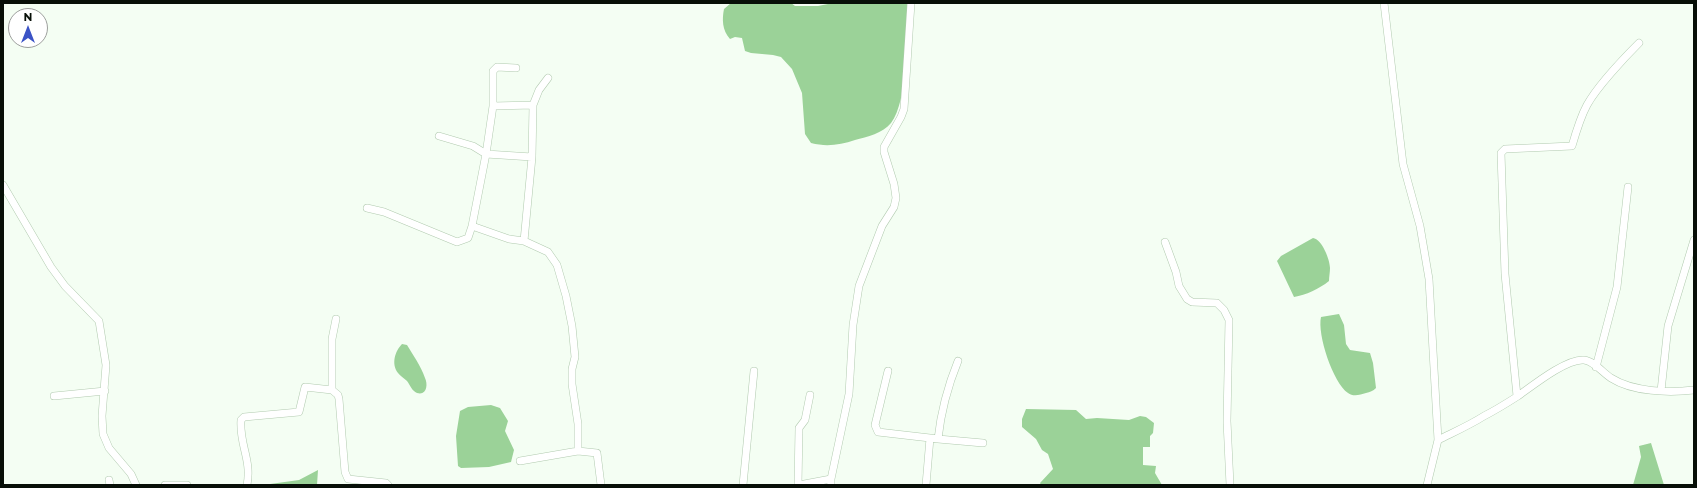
<!DOCTYPE html>
<html>
<head>
<meta charset="utf-8">
<style>
  body { margin:0 }
  #map { position:relative; width:1697px; height:488px; overflow:hidden; background:#f4fef3; font-family:Montserrat,sans-serif }
  canvas { display:block }
  .frame { position:absolute; inset:0; border:4px solid #070f07; pointer-events:none }
  .north { position:absolute; left:8px; top:8px; width:40px; height:40px; box-sizing:border-box; background:#fff; border:1px solid #9c9f9c; border-radius:50%; rotate:0deg; font-size:11px; font-weight:700; line-height:16px; text-align:center; color:#070f07 }
  .north::after { content:''; display:block; margin:auto; width:14px; height:18px; background:#3b53c6; clip-path:polygon(50% 0,100% 100%,50% 72%,0 100%) }
</style>
</head>
<body>
<div id="map">
<canvas width="1697" height="488"></canvas>
<div class="frame"></div>
<div class="north">N</div>
</div>
<script>
const context = document.querySelector('canvas').getContext('2d');
context.lineJoin = 'round';
function fillPath(path, color) {
  context.fillStyle = color;
  context.fill(path, 'evenodd');
}
function trace(path, color, width, dash) {
  context.strokeStyle = color;
  context.lineWidth = width;
  context.lineCap = dash ? 'butt' : 'round';
  context.setLineDash(dash || []);
  context.stroke(path);
}
fillPath(new Path2D(`
  M 731,3 L 791,3 L 795,6 L 818,6 L 833,3 L 906,3 L 909,7 C 907,36 908,101 891,123 C 883,133 867,137 855,140 C 840,145 826,147 811,143 L 805,134 L 802,93 L 792,69 L 781,57 L 773,55 L 751,53 L 745,51 L 742,38 L 735,37 L 730,39 C 722,30 722,19 724,9 Z
  M 1313,238 C 1322,239 1330,260 1330,268 C 1330,272 1329,277 1329,281 C 1319,289 1306,295 1294,297 L 1277,261 L 1281,256 Z
  M 1339,314 L 1344,325 L 1346,344 L 1350,350 L 1370,353 L 1373,363 L 1376,388 C 1373,391 1370,392 1366,393 C 1360,395 1353,397 1348,393 C 1333,383 1317,334 1321,317 Z
  M 402,344 L 407,345 C 413,355 421,366 425,378 C 428,384 427,396 417,393 C 412,391 410,385 407,381 C 404,378 400,376 398,373 C 391,364 395,351 402,344 Z
  M 491,405 L 500,408 L 508,421 L 505,431 L 514,450 L 511,462 L 489,467 L 461,468 L 458,466 L 456,436 L 460,411 L 468,407 Z
  M 1026,409 L 1076,410 L 1086,419 L 1097,418 L 1129,420 L 1140,416 L 1146,417 L 1154,423 L 1153,433 L 1150,436 L 1150,447 L 1143,447 L 1143,465 L 1156,466 L 1155,473 L 1162,485 L 1041,485 L 1040,483 L 1053,469 L 1048,454 L 1042,450 L 1036,439 L 1022,427 L 1022,419 Z
  M 1651,443 L 1664,485 L 1633,485 L 1641,457 L 1639,446 Z
  M 318,470 L 317,485 L 263,485 L 299,480 Z`), '#9bd298');
const minor = new Path2D(`
  M 1384,3 L 1403,164 L 1420,226 L 1429,279 L 1438,440 L 1427,485
  M 516,68 L 497,67 L 493,71 L 493,106 L 486,154 L 532,157 L 524,241
  M 533,105 L 539,90 L 548,78
  M 493,106 L 533,105 L 532,157
  M 439,136 L 473,146 L 486,154 L 472,226 L 509,239 L 524,241 L 548,252 L 557,265 L 566,296 L 572,326 L 575,357 L 572,369 L 572,384 L 578,424 L 578,451 L 597,453 L 601,485
  M 3,185 L 51,267 L 65,286 L 99,321 L 106,365 L 102,416 L 103,434 L 109,448 L 131,474 L 136,485
  M 367,208 L 384,212 L 457,242 L 468,238 L 472,226
  M 1165,242 L 1176,272 L 1179,286 L 1187,299 L 1192,302 L 1217,303 L 1224,310 L 1229,320 L 1227,421 L 1230,485
  M 336,319 L 332,339 L 332,390 L 338,395 L 339,399 L 345,472 L 348,479 L 386,483 L 388,485
  M 1596,367 L 1617,287 L 1628,187
  M 888,371 L 875,425 L 878,432 L 930,438 L 926,485
  M 1661,391 L 1668,326 L 1694,240
  M 54,396 L 105,391
  M 1517,396 L 1505,274 L 1501,153 L 1505,149 L 1572,146 C 1576,132 1580,118 1587,105 C 1597,87 1624,58 1639,43
  M 930,438 L 938,439 C 941,411 947,388 958,361
  M 938,439 L 983,443
  M 1438,440 C 1454,432 1470,425 1484,416 C 1496,410 1507,403 1518,396 C 1532,386 1567,358 1584,360 C 1594,361 1603,373 1611,378 C 1633,392 1669,393 1694,390
  M 520,461 L 578,451
  M 109,480 L 110,485
  M 165,485 L 187,485
  M 247,485 C 252,460 239,444 241,420 L 244,417 L 299,412 L 305,387 L 332,390
  M 743,485 L 754,371
  M 798,485 L 799,428 L 805,420 L 810,395
  M 799,485 L 831,479
  M 831,485 L 831,479 L 849,394 L 853,325 L 859,286 L 882,226 L 894,207 L 896,198 L 894,184 L 884,152 L 884,147 L 901,117 L 904,109 L 911,3`);
trace(minor, '#b1caaf', 8);
trace(minor, '#fff', 7);
</script>
</body>
</html>
